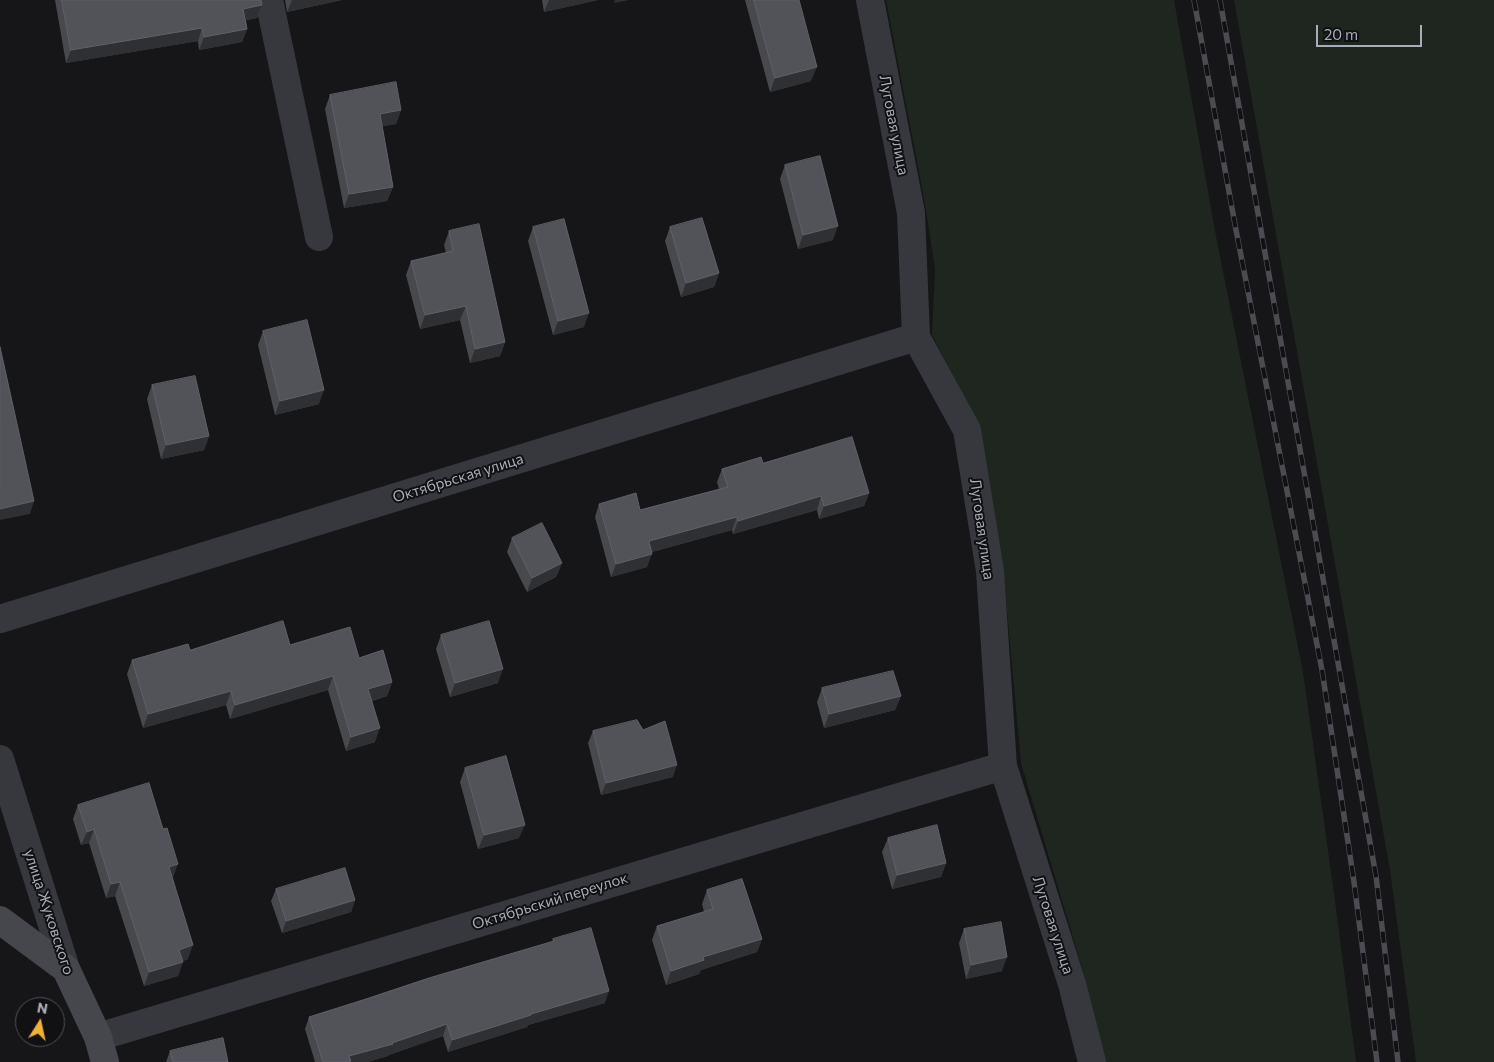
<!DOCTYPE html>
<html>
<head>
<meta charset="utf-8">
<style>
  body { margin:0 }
  #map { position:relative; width:1494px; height:1062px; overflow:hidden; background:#161618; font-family:Commissioner,sans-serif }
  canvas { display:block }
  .north { position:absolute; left:15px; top:997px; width:50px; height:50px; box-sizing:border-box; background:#111113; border:1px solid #4d4f55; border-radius:50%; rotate:10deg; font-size:14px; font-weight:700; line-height:20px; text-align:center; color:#a8adb8 }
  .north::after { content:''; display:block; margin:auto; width:18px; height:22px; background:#f2b134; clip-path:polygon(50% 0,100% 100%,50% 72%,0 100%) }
  .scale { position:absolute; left:1316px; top:25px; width:106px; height:22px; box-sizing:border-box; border:2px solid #a8adb8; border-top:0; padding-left:6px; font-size:15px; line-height:18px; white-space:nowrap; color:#a8adb8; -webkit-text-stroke:4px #111113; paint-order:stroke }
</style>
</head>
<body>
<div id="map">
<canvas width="1494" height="1062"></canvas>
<div class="north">N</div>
<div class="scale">20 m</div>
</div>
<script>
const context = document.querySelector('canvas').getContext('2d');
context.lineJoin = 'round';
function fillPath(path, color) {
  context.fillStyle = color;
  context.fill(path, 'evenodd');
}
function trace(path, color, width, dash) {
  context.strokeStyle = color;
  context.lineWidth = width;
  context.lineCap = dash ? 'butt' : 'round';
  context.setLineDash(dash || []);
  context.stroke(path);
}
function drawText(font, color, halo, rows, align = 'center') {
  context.font = font + ' Commissioner,sans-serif';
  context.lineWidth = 4;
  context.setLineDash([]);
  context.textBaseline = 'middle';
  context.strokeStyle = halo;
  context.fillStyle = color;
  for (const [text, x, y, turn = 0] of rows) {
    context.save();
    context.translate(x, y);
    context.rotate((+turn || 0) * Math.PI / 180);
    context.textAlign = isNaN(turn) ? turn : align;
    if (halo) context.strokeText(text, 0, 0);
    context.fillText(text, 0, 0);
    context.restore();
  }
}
fillPath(new Path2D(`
  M 886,0 L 1174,0 L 1215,231 L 1303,672 L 1333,886 L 1356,1062 L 1104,1062 L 1083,971 L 1021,763 L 1003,566 L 979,426 L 932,335 L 935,269 L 925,204 Z
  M 1234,0 L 1494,0 L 1494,1062 L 1416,1062 L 1390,870 Z`), '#1e261f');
trace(new Path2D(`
  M 269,0 L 319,237
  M 870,0 L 911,213 L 916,337 L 967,430 L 990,571 L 1003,766 L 1072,984 L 1092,1062
  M 0,619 L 916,337
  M 0,759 L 66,969
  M 98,1037 L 1003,766`), '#37383d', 28);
trace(new Path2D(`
  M 0,920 L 66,969 L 98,1037 L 105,1062`), '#45474d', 28);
const rail = new Path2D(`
  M 1194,0 L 1236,230 L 1322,670 L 1354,882 L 1377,1062
  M 1220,0 L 1376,876 L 1398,1062`);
trace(rail, '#4a4c52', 5.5);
trace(rail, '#111113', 4, [11]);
fillPath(new Path2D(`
  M 55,0 L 261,0 L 262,5 L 257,18 L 246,20 L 247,29 L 242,42 L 199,50 L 198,41 L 66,63 Z
  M 285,0 L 342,0 L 287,12 Z
  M 542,0 L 598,0 L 544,12 Z
  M 745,0 L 799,0 L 811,81 L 770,92 Z
  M 330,95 L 401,110 L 396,124 L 382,126 L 393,187 L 387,201 L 344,208 L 325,109 Z
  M 785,165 L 833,240 L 798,249 L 780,179 Z
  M 533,227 L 584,327 L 553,335 L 528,241 Z
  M 670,227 L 719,273 L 714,287 L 681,297 L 665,241 Z
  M 449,231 L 505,342 L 500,356 L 470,363 L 460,320 L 420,329 L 406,275 L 411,261 L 446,253 L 444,245 Z
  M 263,331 L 319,404 L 275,415 L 258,345 Z
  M 152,385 L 209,436 L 204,450 L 161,459 L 147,399 Z
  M 763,463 L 869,493 L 864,506 L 819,519 L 817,510 L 733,534 L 732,530 L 652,552 L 647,567 L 611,577 L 595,517 L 599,504 L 640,510 L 719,489 L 717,482 L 722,469 Z
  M 512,538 L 562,563 L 556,577 L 527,592 L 507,552 Z
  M 441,635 L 498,683 L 450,697 L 436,649 Z
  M 290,645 L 392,682 L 387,696 L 372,701 L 375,742 L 346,751 L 328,690 L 230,719 L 226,705 L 143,728 L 127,674 L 132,660 L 190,650 Z
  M 822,688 L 901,696 L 895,710 L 824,728 L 817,702 Z
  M 643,730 L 673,777 L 601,795 L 588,743 L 593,731 Z
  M 465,768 L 519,838 L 478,849 L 460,782 Z
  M 78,805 L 172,878 L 188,959 L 183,961 L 178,976 L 144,986 L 115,896 L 106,898 L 89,843 L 81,845 L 73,819 Z
  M 888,838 L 946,863 L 941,877 L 892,889 L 882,852 Z
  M 276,889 L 355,900 L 351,912 L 282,933 L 271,901 Z
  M 707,890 L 762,939 L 757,952 L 701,970 L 699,974 L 666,985 L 652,940 L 657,926 L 704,912 L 702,904 Z
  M 964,929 L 1002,971 L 966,979 L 959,943 Z
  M 553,939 L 605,1003 L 528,1025 L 527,1027 L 448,1052 L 443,1036 L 389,1055 L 388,1056 L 367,1062 L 315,1062 L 305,1029 L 309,1017 L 552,942 Z
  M 170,1051 L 228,1062 L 166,1062 Z`), '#47494d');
fillPath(new Path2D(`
  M 292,0 L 342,0 L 287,12 Z
  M 549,0 L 598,0 L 544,12 Z
  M 615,0 L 629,0 L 614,3 Z
  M 262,5 L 257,18 L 239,22 L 243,9 Z
  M 202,28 L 198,41 L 66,63 L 71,50 Z
  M 247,29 L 242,42 L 199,50 L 204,37 Z
  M 817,67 L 811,81 L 770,92 L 775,78 Z
  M 401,110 L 396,124 L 375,128 L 380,114 Z
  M 393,187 L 387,201 L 344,208 L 349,194 Z
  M 838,226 L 833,240 L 798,249 L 803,235 Z
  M 719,273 L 714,287 L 681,297 L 686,283 Z
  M 466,306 L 460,320 L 420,329 L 425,315 Z
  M 589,313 L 584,327 L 553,335 L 558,321 Z
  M 505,342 L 500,356 L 470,363 L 475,349 Z
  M 324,390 L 319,404 L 275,415 L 280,401 Z
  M 209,436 L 204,450 L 161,459 L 166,445 Z
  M 869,493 L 864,506 L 819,519 L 824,506 Z
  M 821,496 L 817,510 L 733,534 L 738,521 Z
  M 34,501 L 30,514 L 0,520 L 0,509 Z
  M 737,517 L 732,530 L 644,554 L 649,541 Z
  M 652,554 L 647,567 L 611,577 L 616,564 Z
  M 562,563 L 556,577 L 527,592 L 532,578 Z
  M 503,669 L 498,683 L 450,697 L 455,683 Z
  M 333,676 L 328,690 L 230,719 L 235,705 Z
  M 392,682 L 387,696 L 363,703 L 368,689 Z
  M 231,691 L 226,705 L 143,728 L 148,714 Z
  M 901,696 L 895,710 L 824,728 L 829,714 Z
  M 380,728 L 375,742 L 346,751 L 351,737 Z
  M 677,765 L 673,777 L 601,795 L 606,783 Z
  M 525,825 L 519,838 L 478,849 L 484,835 Z
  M 94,829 L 89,843 L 81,845 L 87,832 Z
  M 946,863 L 941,877 L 892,889 L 897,875 Z
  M 178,864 L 173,878 L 169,867 Z
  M 120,882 L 115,896 L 106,898 L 111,884 Z
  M 355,900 L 351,912 L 282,933 L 286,921 Z
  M 762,939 L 757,952 L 701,970 L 699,974 L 666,985 L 671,971 L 703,957 Z
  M 193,945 L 188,959 L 174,964 L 179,950 Z
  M 1007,957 L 1002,971 L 966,979 L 971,965 Z
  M 183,962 L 178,976 L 144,986 L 149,972 Z
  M 609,991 L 605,1003 L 528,1025 L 527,1027 L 448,1052 L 452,1040 L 531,1014 Z
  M 447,1024 L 443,1036 L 389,1055 L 388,1056 L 367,1062 L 346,1062 L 349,1056 L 392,1043 Z`), '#2f3033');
const building = new Path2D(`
  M 62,0 L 261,0 L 262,5 L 243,9 L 247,29 L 204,37 L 202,28 L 71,50 Z
  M 754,0 L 799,0 L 817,67 L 775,78 Z
  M 396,82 L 401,110 L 380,114 L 393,187 L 349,194 L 330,95 Z
  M 820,156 L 838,226 L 803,235 L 785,165 Z
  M 702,218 L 719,273 L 686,283 L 670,227 Z
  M 564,219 L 589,313 L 558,321 L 533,227 Z
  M 479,224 L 505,342 L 475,349 L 466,306 L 425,315 L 411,261 L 453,251 L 449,231 Z
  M 307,320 L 324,390 L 280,401 L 263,331 Z
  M 0,347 L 34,501 L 0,509 Z
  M 195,376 L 209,436 L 166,445 L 152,385 Z
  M 852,437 L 869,493 L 824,506 L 821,496 L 738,521 L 737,517 L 649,541 L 652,554 L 616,564 L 599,504 L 636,493 L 640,510 L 728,487 L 722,469 L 761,457 L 763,463 Z
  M 542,523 L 562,563 L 532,578 L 512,538 Z
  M 283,621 L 290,645 L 350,627 L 359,658 L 383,650 L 392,682 L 368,689 L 380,728 L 351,737 L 333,676 L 235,705 L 231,691 L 148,714 L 132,660 L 188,644 L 190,650 Z
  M 489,621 L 503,669 L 455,683 L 441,635 Z
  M 893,671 L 901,696 L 829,714 L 822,688 Z
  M 637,720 L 643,730 L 665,721 L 677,765 L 606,783 L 593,731 Z
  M 506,756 L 525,825 L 484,835 L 465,768 Z
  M 149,783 L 163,829 L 167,828 L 178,864 L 169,867 L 193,945 L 179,950 L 183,962 L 149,972 L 120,882 L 111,884 L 94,829 L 87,832 L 78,805 Z
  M 937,825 L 946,863 L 897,875 L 888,838 Z
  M 345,868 L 355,900 L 286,921 L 276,889 Z
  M 742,879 L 762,939 L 703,957 L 704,960 L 671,971 L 657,926 L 713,909 L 707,890 Z
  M 1001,922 L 1007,957 L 971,965 L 964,929 Z
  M 591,928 L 609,991 L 531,1014 L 531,1015 L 452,1040 L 447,1024 L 392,1043 L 393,1044 L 349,1056 L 351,1061 L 346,1062 L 323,1062 L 309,1017 L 366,999 L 429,978 L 554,941 L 553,939 Z
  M 223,1038 L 228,1062 L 173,1062 L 170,1051 Z`);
fillPath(building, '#525359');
trace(building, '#5f6168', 1);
drawText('15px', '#a8adb8', '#111113', [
  ["Луговая улица",894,125,79],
  ["Октябрьская улица",458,478,-17],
  ["Луговая улица",982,529,82],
  ["Октябрьский переулок",550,901,-17],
  ["улица Жуковского",49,912,72],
  ["Луговая улица",1053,925,72]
]);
</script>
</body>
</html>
